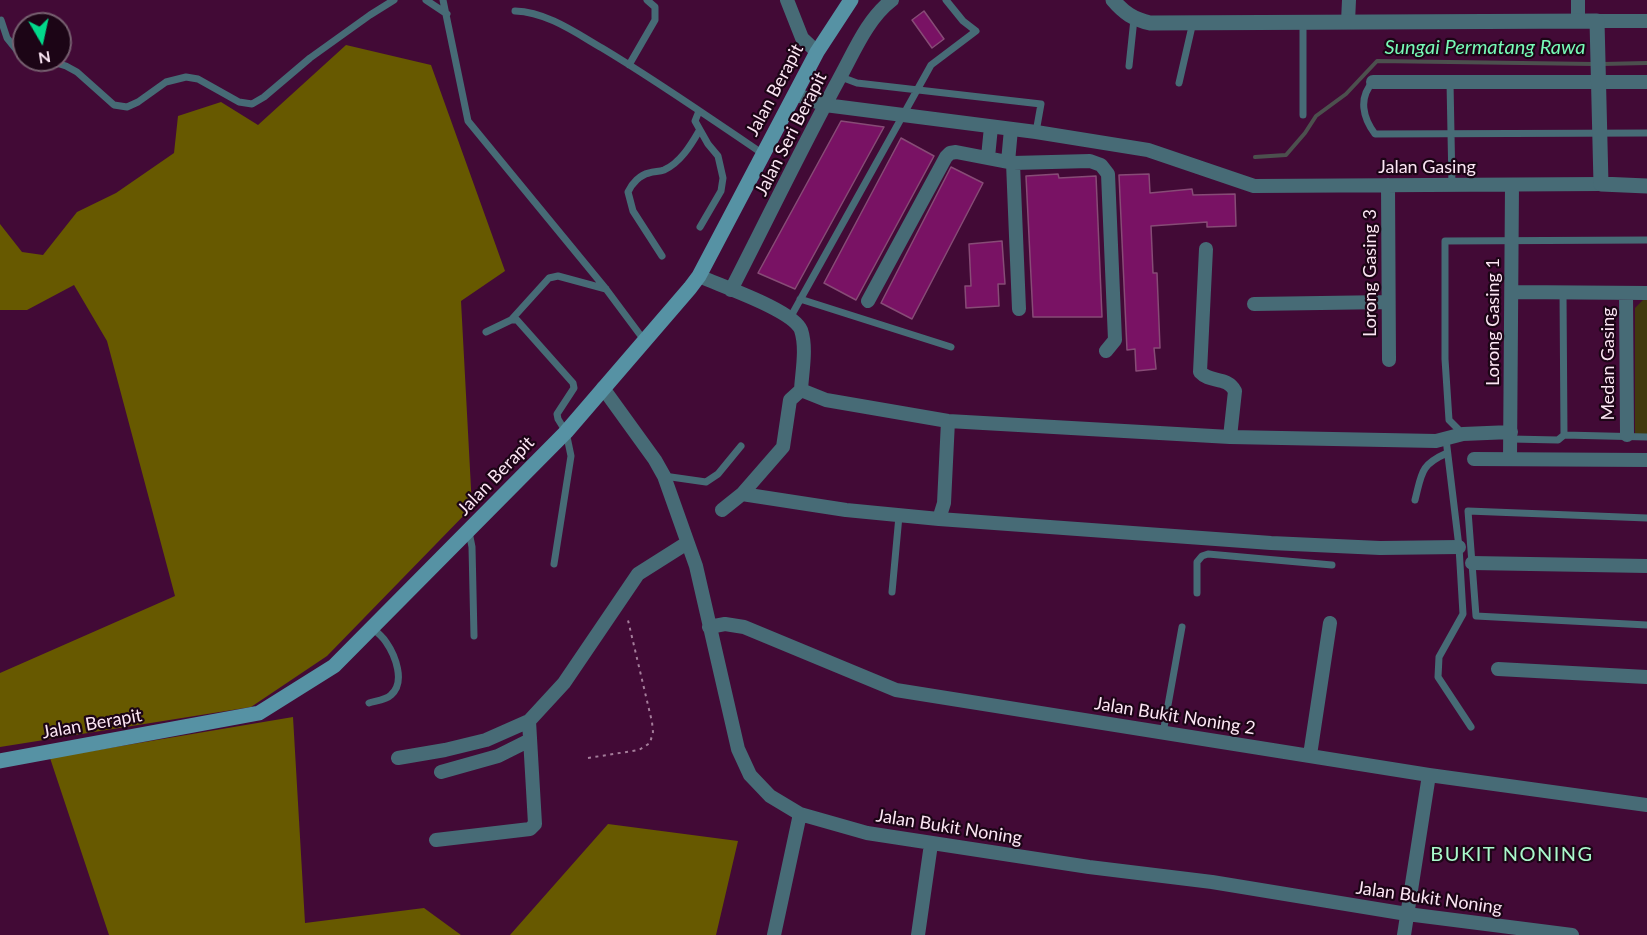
<!DOCTYPE html>
<html>
<head>
<meta charset="utf-8">
<style>
  body { margin:0 }
  #map { position:relative; width:1647px; height:935px; overflow:hidden; background:#420a36; font-family:Lato,sans-serif }
  canvas { display:block }
  .north { position:absolute; left:12px; top:12px; width:60px; height:60px; box-sizing:border-box; background:#1c0516; border:2px solid #765f6f; border-radius:50%; rotate:171deg; font-size:16px; font-weight:700; line-height:24px; text-align:center; color:#fce6f4 }
  .north::after { content:''; display:block; margin:auto; width:21px; height:27px; background:#02d98b; clip-path:polygon(50% 0,100% 100%,50% 72%,0 100%) }
</style>
</head>
<body>
<div id="map">
<canvas width="1647" height="935"></canvas>
<div class="north">N</div>
</div>
<script>
const context = document.querySelector('canvas').getContext('2d');
context.lineJoin = 'round';
function fillPath(path, color) {
  context.fillStyle = color;
  context.fill(path, 'evenodd');
}
function trace(path, color, width, dash) {
  context.strokeStyle = color;
  context.lineWidth = width;
  context.lineCap = dash ? 'butt' : 'round';
  context.setLineDash(dash || []);
  context.stroke(path);
}
function drawText(font, color, halo, rows, align = 'center') {
  context.font = font + ' Lato,sans-serif';
  context.lineWidth = 4.5;
  context.setLineDash([]);
  context.textBaseline = 'middle';
  context.strokeStyle = halo;
  context.fillStyle = color;
  for (const [text, x, y, turn = 0] of rows) {
    context.save();
    context.translate(x, y);
    context.rotate((+turn || 0) * Math.PI / 180);
    context.textAlign = isNaN(turn) ? turn : align;
    if (halo) context.strokeText(text, 0, 0);
    context.fillText(text, 0, 0);
    context.restore();
  }
}
fillPath(new Path2D(`
  M 1643,300 L 1647,300 L 1647,434 L 1635,434 L 1635,308 Z`), '#41390e');
fillPath(new Path2D(`
  M 346,45 L 431,65 L 505,271 L 461,301 L 472,507 L 327,656 L 251,707 L 0,747 L 0,673 L 175,596 L 107,341 L 74,285 L 27,310 L 0,310 L 0,224 L 22,252 L 43,255 L 77,212 L 116,193 L 174,153 L 178,116 L 221,102 L 258,125 Z
  M 293,717 L 305,923 L 424,908 L 461,935 L 109,935 L 50,758 Z
  M 608,824 L 738,841 L 716,935 L 510,935 Z`), '#675900');
trace(new Path2D(`
  M 1602,64 L 1647,63
  M 1255,157 L 1286,155 L 1305,133 L 1316,116 L 1346,94 L 1377,61 L 1594,64`), '#4c504e', 4);
const building = new Path2D(`
  M 924,11 L 944,39 L 932,48 L 912,20 Z
  M 841,121 L 884,127 L 795,289 L 758,273 Z
  M 901,138 L 934,156 L 856,300 L 824,283 Z
  M 951,167 L 983,183 L 912,319 L 881,303 Z
  M 1058,174 L 1059,178 L 1096,176 L 1102,317 L 1033,317 L 1026,176 Z
  M 1149,174 L 1150,193 L 1192,189 L 1193,195 L 1235,194 L 1236,226 L 1207,227 L 1207,222 L 1151,226 L 1153,273 L 1157,273 L 1160,348 L 1154,348 L 1156,369 L 1136,371 L 1135,349 L 1127,350 L 1119,175 Z
  M 1002,241 L 1005,284 L 998,284 L 999,306 L 966,308 L 965,286 L 971,286 L 969,244 Z`);
fillPath(building, '#791264');
trace(building, '#874b76', 1.5);
trace(new Path2D(`
  M 588,758 L 639,750 L 650,743 L 653,732 L 652,722 L 627,616`), '#a47d9a', 2, [3, 4.5]);
trace(new Path2D(`
  M 426,0 L 447,14
  M 443,0 L 468,121 L 606,289 L 644,340
  M 515,11 C 547,12 576,33 602,48 C 657,81 710,118 763,154
  M 1,20 L 7,38 L 24,59
  M 1303,22 L 1303,115
  M 28,60 L 50,61 L 66,66 L 77,72 L 114,105 L 127,107 L 138,102 L 166,82 L 186,77 L 198,79 L 239,102 L 252,104 L 264,97 L 310,58 L 370,15 L 394,0
  M 629,65 L 655,20 L 655,7 L 647,0
  M 1129,66 L 1134,19
  M 841,77 L 857,83 L 1041,104 L 1036,132
  M 1373,82 C 1358,98 1363,118 1375,134 L 1647,133
  M 1450,82 L 1452,185
  M 1179,83 L 1193,22
  M 699,111 L 695,121 L 708,144 L 718,156 L 723,178 L 721,191 L 700,227
  M 662,256 L 633,211 L 628,192 C 632,183 640,175 649,173 C 654,171 659,172 664,170 C 680,163 691,145 699,131
  M 1563,292 L 1564,435
  M 800,299 L 951,347
  M 790,318 L 931,65 L 976,31 L 963,21 L 946,0
  M 511,320 L 549,278 L 558,276 L 606,289
  M 486,332 L 511,320 L 517,320 L 573,383 L 574,388 L 557,414 L 558,419 L 566,432 L 571,456 L 554,564
  M 1463,434 L 1449,420 L 1445,359 L 1445,241 L 1647,240
  M 1446,439 L 1459,547 L 1463,614 L 1439,657 L 1438,677 L 1471,727
  M 1511,439 L 1558,440 L 1564,435 L 1647,437
  M 664,476 L 706,482 L 718,474 L 741,446
  M 1415,500 C 1422,473 1420,465 1447,453
  M 1647,518 L 1468,511 L 1476,616 L 1647,625
  M 469,532 L 472,547 L 474,636
  M 892,592 L 899,516
  M 1197,593 L 1197,562 L 1202,556 L 1208,554 L 1332,565
  M 369,703 C 375,701 386,700 391,695 C 406,682 395,655 386,642 C 383,637 377,632 372,628
  M 1163,733 L 1182,627`), '#476b76', 7);
trace(new Path2D(`
  M 787,0 L 802,38 L 817,52
  M 1578,21 L 1578,0
  M 1597,21 L 1647,21
  M 1348,22 L 1349,0
  M 1373,82 L 1647,82
  M 795,94 L 825,105 L 1036,132 L 1148,150 L 1254,186 L 1601,184
  M 988,157 L 991,127
  M 1008,162 L 1011,129
  M 1013,163 L 1019,309
  M 1388,185 L 1389,360
  M 1206,249 L 1200,372 C 1210,383 1227,376 1235,391 L 1230,437
  M 699,276 C 721,286 793,310 801,330 C 807,348 802,372 801,390 L 826,400 L 948,421 L 1230,437 L 1436,441 L 1463,434 L 1511,432
  M 731,290 C 767,220 801,149 839,79 C 854,52 867,19 892,0
  M 1512,292 L 1647,293
  M 1626,293 L 1627,435
  M 868,301 L 946,157 L 950,153 L 956,152 L 1013,163 L 1090,161 L 1101,165 L 1108,174 L 1115,340 L 1106,351
  M 1254,304 L 1388,302
  M 603,388 L 655,460 L 664,476 L 696,566 L 738,749 L 750,775 L 770,796 L 800,814 L 867,833 L 1089,867 L 1212,882 L 1407,914 L 1572,935
  M 1474,459 L 1647,460
  M 1510,459 L 1512,185
  M 742,494 L 846,510 L 939,519 L 1271,543 L 1380,548 L 1459,547
  M 722,510 L 742,494 L 783,447 L 790,400 L 801,390
  M 939,519 L 944,503 L 948,421
  M 1472,563 L 1647,566
  M 709,627 L 725,624 L 744,627 L 896,690 L 1429,775 L 1647,805
  M 1498,669 L 1647,677
  M 1310,755 L 1330,623
  M 398,758 L 445,750 L 486,740 L 529,721
  M 441,772 L 498,756 L 530,740
  M 436,840 L 530,829 L 535,824 L 529,721 L 564,683 L 638,574 L 687,543
  M 774,935 L 800,814
  M 918,935 L 931,844
  M 1404,935 L 1429,775`), '#476b76', 14);
trace(new Path2D(`
  M 1113,0 C 1124,13 1133,19 1150,23 L 1597,21 L 1601,184 L 1647,186`), '#476b76', 15);
trace(new Path2D(`
  M 0,761 L 259,713 L 334,666 L 566,432 L 690,288 L 699,276 L 817,52 L 851,0`), '#5692a4', 15);
drawText('18px', '#fce6f4', '#1c0516', [
  ["Jalan Berapit",775,90,-62],
  ["Jalan Seri Berapit",791,134,-63],
  ["Jalan Gasing",1427,167],
  ["Lorong Gasing 3",1370,273,-90],
  ["Lorong Gasing 1",1493,322,-90],
  ["Medan Gasing",1608,364,-90],
  ["Jalan Berapit",496,476,-46],
  ["Jalan Bukit Noning 2",1175,716,9],
  ["Jalan Berapit",92,724,-10],
  ["Jalan Bukit Noning",949,827,9],
  ["Jalan Bukit Noning",1429,898,8]
]);
drawText('italic 20px', '#77fbb7', '#1c0516', [
  ["Sungai Permatang Rawa",1485,48]
]);
context.letterSpacing = '1.5px';
drawText('20px', '#aaf9cc', '#1c0516', [
  ["BUKIT NONING",1512,855]
]);
context.letterSpacing = '0px';
</script>
</body>
</html>
